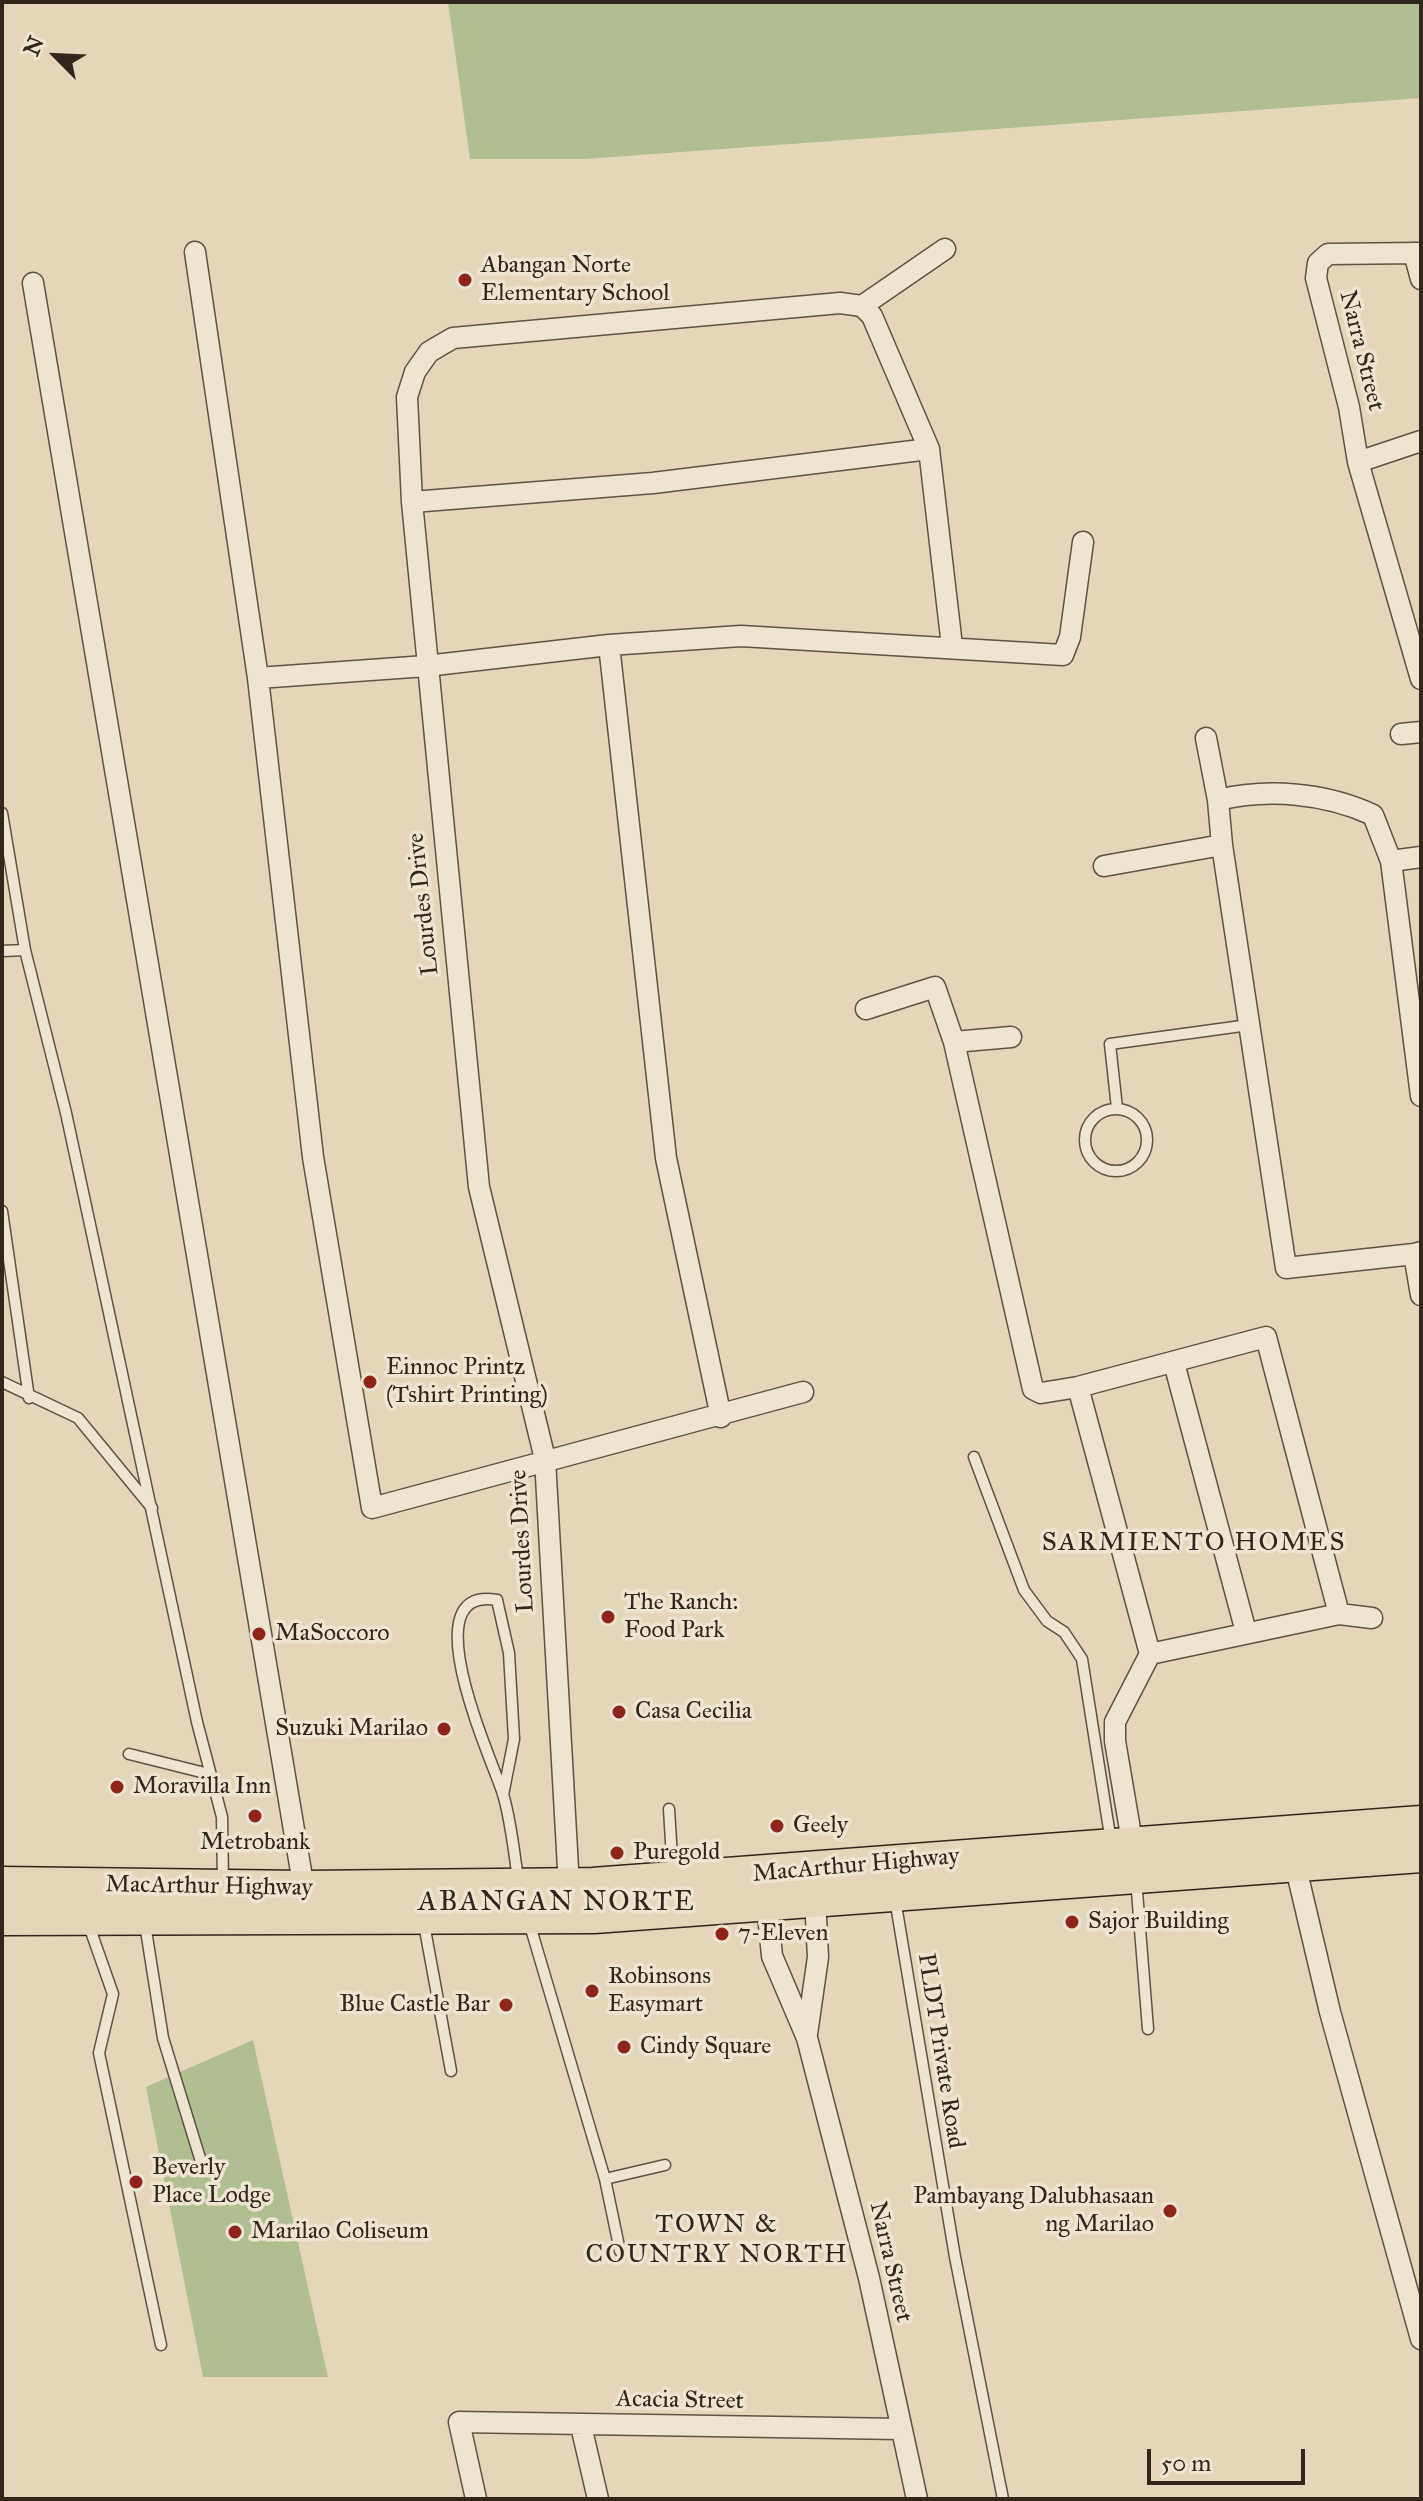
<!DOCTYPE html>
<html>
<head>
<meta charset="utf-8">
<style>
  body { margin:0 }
  #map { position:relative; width:1423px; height:2501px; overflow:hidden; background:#e3d6ba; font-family:"IM FELL Great Primer",serif }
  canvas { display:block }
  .frame { position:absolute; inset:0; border:4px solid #31271d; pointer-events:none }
  .north { position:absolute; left:16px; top:16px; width:80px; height:80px; -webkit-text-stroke:6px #ede4d2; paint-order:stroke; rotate:294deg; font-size:22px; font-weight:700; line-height:32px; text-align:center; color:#31271d }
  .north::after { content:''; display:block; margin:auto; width:28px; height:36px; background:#31271d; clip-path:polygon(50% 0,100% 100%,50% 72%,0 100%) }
  .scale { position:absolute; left:1147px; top:2449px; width:158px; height:36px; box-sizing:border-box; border:4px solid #31271d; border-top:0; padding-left:10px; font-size:24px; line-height:28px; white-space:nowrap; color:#31271d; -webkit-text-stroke:6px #ede4d2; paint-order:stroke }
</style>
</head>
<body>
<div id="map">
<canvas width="1423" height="2501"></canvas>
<div class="frame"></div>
<div class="north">N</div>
<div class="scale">50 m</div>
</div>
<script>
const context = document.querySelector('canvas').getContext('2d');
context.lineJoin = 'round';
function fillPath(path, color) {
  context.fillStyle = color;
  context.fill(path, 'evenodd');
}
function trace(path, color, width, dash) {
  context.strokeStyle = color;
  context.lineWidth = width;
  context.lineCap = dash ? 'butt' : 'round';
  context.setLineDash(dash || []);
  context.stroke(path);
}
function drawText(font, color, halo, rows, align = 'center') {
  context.font = font + ' "IM FELL Great Primer",serif';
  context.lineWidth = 7;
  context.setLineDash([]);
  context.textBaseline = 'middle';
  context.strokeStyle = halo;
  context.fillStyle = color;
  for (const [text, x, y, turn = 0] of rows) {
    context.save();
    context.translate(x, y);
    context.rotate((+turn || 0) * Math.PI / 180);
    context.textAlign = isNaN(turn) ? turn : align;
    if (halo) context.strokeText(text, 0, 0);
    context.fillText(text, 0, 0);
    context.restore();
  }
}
fillPath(new Path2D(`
  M 448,2 L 1421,2 L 1421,98 L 585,159 L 470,159 Z
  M 253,2040 L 328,2377 L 203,2377 L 146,2087 Z`), '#b0be92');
const lane = new Path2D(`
  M 2,813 L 25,950 L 66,1113 L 197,1722 L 222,1817 L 223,1882
  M 2,951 L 25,950
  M 1117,1108 L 1110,1044 L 1249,1025
  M1085 1140a31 31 0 1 1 62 0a31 31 0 1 1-62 0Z
  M 2,1211 L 29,1398
  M 2,1382 L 78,1418 L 152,1508
  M 974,1457 L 1024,1590 L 1047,1621 L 1064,1632 L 1082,1659 L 1111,1842
  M 129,1754 L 209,1774
  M 503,1795 L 514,1739 L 509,1653 L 497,1600 C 410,1584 493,1762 503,1794 C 511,1821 514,1852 518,1879
  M 669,1809 L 673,1875
  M 1136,1879 L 1148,2029
  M 895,1899 L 955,2257 L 1003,2499
  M 529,1922 L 605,2179 L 620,2251
  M 88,1923 L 113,1994 L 99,2053 L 161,2345
  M 145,1924 L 163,2038 L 203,2168
  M 424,1924 L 451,2071
  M 605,2179 L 665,2165`);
const street = new Path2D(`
  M 195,252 L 258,678
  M 1414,253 L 1421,279
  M 1421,253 L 1328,254 L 1318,263 L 1316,278 L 1349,407 L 1358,462 L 1421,679
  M 33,283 L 304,1889
  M 862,306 L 872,316 L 929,449 L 952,646
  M 862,306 L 945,249
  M 1358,462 L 1421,441
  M 412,502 L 653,483 L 929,449
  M 609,645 L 426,666 L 258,678 L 313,1157 L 372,1508 L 803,1392
  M 1401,734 L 1421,732
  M 1206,738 L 1218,800
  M 1222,845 L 1218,800 C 1268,788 1326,793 1373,815 L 1391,861
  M 1421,857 L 1391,861 L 1421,1096
  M 1104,866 L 1222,845 L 1286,1268 L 1414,1254
  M 866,1009 L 935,987 L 954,1042
  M 1011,1037 L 954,1042 L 1033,1389 L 1041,1393 L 1078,1387
  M 1421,1252 L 1414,1254 L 1421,1295
  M 1174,1363 L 1246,1632
  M 721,1417 L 666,1158 L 609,645 L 741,636 L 1063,655 L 1070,637 L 1083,542
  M 1150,1654 L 1078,1387 L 1266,1337 L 1339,1614
  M 1134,1853 L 1115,1741 L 1115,1722 L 1150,1654 L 1339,1614 L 1372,1618
  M 1295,1864 L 1330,2012 L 1421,2339
  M 569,1886 L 545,1459 L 479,1187 L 412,502 L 407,397 L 415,372 L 429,352 L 453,338 L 840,303 L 862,306
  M 767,1904 L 772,1956 L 807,2038 L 869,2278 L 917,2499
  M 807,2034 L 818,1957 L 815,1898
  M 581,2426 L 598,2499
  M 476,2499 L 459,2422 L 901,2429`);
const highway = new Path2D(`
  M 2,1885 L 304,1889 L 593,1886 L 1421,1824
  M 2,1917 L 594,1915 L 1421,1854`);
trace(lane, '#5e5344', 13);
trace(street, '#5e5344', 23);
trace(highway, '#31271d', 39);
trace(lane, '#ede4d2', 10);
trace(street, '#ede4d2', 20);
trace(highway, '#e3d6ba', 36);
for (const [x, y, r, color] of [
  [465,280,8,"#8f2418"],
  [370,1382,8,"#8f2418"],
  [608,1617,8,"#8f2418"],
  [259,1634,8,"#8f2418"],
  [619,1712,8,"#8f2418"],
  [444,1729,8,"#8f2418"],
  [117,1787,8,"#8f2418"],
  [255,1816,8,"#8f2418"],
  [777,1826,8,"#8f2418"],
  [617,1853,8,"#8f2418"],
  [1072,1922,8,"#8f2418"],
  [722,1934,8,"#8f2418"],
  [592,1991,8,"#8f2418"],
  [506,2005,8,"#8f2418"],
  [624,2047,8,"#8f2418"],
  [136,2182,8,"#8f2418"],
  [1170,2211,8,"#8f2418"],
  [235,2232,8,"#8f2418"]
]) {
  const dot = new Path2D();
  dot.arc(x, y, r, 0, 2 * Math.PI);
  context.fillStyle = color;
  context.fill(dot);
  trace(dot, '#ede4d2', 3);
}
drawText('24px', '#31271d', '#ede4d2', [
  ["Abangan Norte",481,266],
  ["Elementary School",481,294],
  ["Einnoc Printz",386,1368],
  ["(Tshirt Printing)",386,1396],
  ["The Ranch:",624,1603],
  ["Food Park",624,1631],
  ["MaSoccoro",275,1634],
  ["Casa Cecilia",635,1712],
  ["Suzuki Marilao",428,1729,"right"],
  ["Moravilla Inn",133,1787],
  ["Geely",793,1826],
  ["Metrobank",255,1843,"center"],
  ["Puregold",633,1853],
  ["Sajor Building",1088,1922],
  ["7-Eleven",738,1934],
  ["Robinsons",608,1977],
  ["Easymart",608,2005],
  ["Blue Castle Bar",490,2005,"right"],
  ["Cindy Square",640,2047],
  ["Beverly",152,2168],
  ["Place Lodge",152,2196],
  ["Pambayang Dalubhasaan",1154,2197,"right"],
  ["ng Marilao",1154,2225,"right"],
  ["Marilao Coliseum",251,2232]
], 'left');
drawText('24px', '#31271d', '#ede4d2', [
  ["Narra Street",1361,351,76],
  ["Lourdes Drive",424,904,-96],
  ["Lourdes Drive",523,1541,-93],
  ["MacArthur Highway",856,1866,-5],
  ["MacArthur Highway",209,1887,1],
  ["PLDT Private Road",940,2051,81],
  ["Narra Street",890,2262,77],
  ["Acacia Street",680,2401,1]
]);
context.letterSpacing = '2px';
drawText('26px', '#31271d', '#ede4d2', [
  ["SARMIENTO HOMES",1194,1544],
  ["TOWN &",717,2226],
  ["COUNTRY NORTH",717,2256]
]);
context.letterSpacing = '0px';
context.letterSpacing = '2px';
drawText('28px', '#31271d', '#ede4d2', [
  ["ABANGAN NORTE",557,1903]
]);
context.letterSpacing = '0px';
</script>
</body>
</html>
